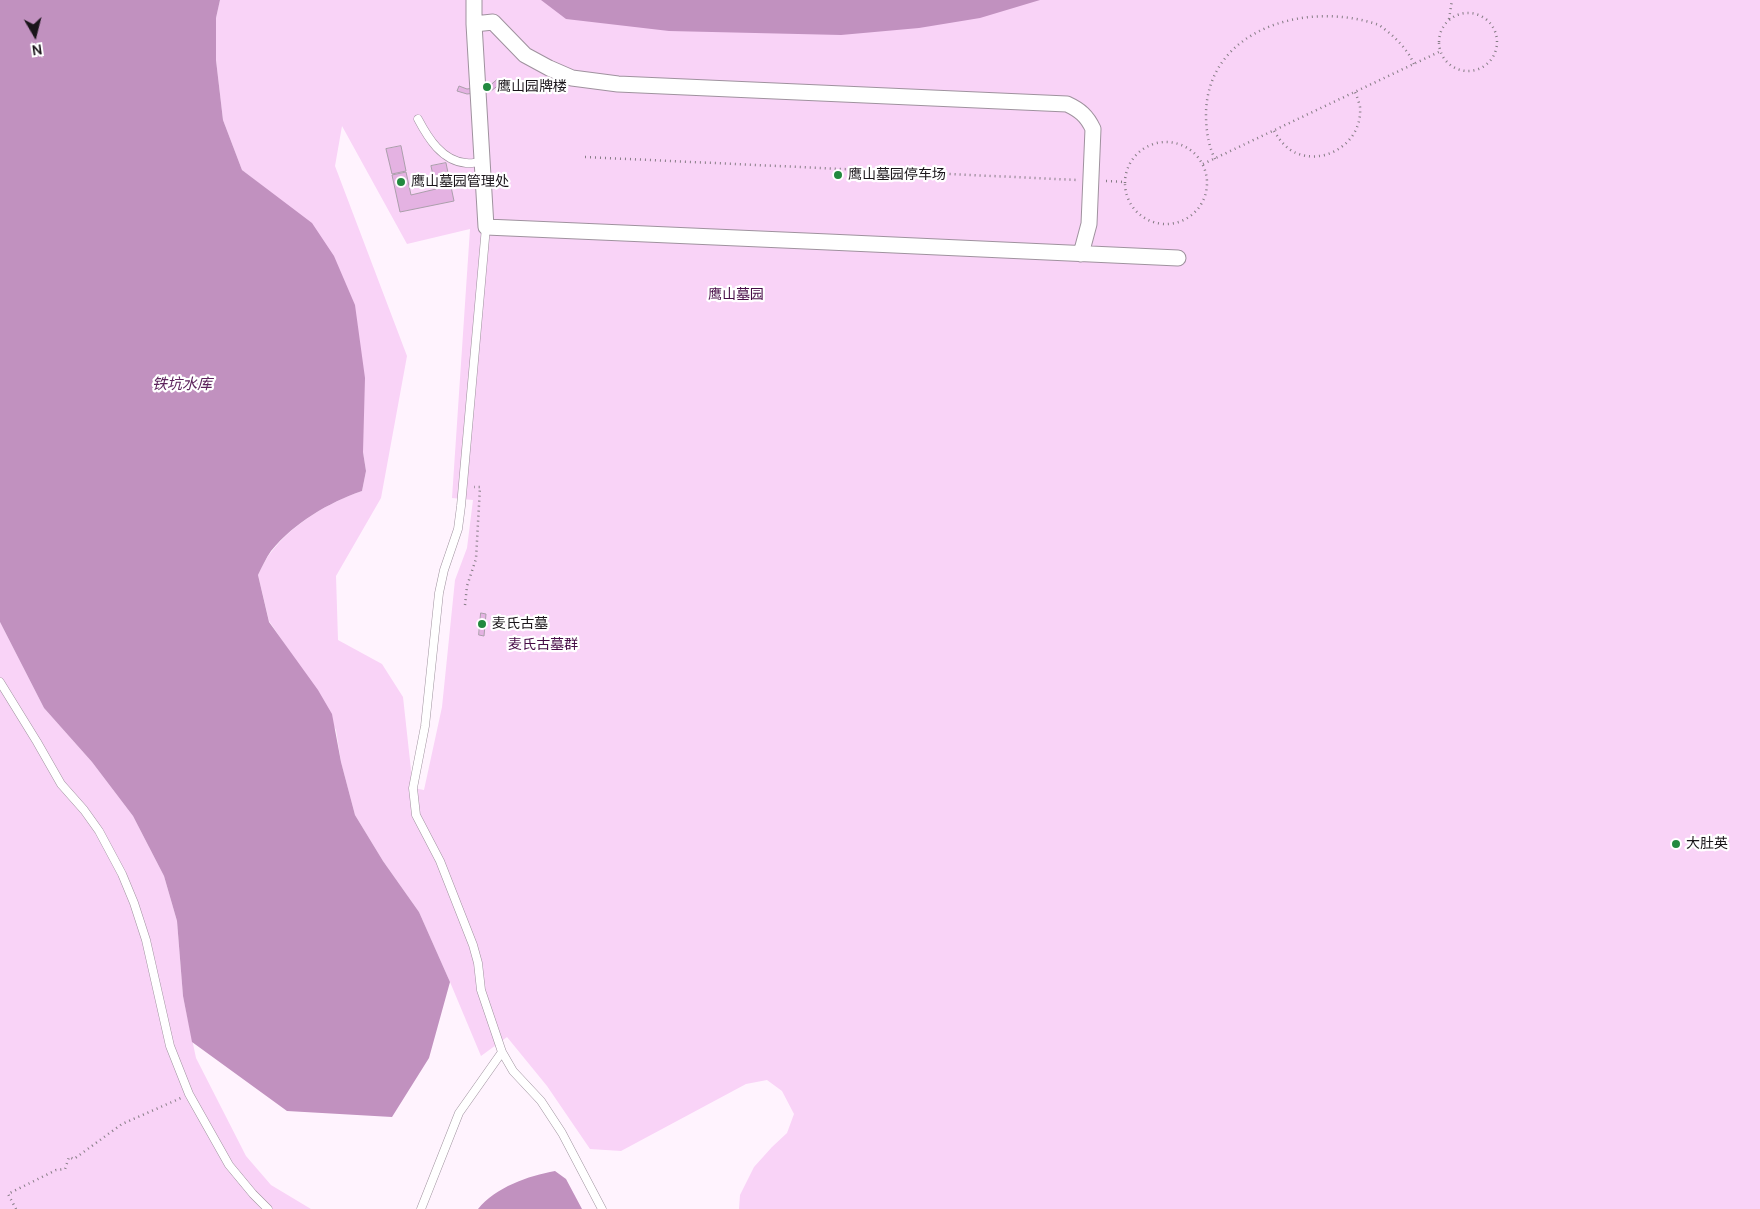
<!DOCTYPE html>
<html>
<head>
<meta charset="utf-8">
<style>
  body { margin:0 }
  #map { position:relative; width:1760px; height:1209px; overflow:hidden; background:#fff3fe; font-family:Manrope,sans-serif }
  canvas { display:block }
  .north { position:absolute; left:10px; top:10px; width:50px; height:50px; -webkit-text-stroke:4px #fff; paint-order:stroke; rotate:172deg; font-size:14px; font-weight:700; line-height:20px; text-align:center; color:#1a151a }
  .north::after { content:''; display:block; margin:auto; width:18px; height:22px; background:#1a151a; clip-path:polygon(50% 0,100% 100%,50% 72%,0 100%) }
</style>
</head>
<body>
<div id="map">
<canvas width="1760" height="1209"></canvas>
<div class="north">N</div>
</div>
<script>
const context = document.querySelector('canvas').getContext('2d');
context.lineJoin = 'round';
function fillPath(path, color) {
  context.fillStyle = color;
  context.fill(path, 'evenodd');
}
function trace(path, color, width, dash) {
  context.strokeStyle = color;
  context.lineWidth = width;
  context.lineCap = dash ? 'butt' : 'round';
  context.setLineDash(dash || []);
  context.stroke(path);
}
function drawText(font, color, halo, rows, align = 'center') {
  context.font = font + ' Manrope,"Noto Sans SC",sans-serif';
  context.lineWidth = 4.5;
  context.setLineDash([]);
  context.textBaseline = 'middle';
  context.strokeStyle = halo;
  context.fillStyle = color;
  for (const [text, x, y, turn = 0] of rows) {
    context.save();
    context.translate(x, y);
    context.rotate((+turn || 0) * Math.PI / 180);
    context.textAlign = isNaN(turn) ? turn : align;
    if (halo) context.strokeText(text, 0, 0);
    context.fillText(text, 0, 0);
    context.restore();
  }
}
fillPath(new Path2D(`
  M 220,0 L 1760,0 L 1760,1209 L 739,1209 L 740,1195 L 754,1167 L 772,1147 L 787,1133 L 794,1114 L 782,1091 L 767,1080 L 746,1084 L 621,1151 L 590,1149 L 547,1086 L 507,1037 L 481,1056 L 450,982 L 419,912 L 383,861 L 355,815 L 341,762 L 336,730 L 290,652 L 269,621 L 258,575 C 262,567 266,558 272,551 C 295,522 328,503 362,491 L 366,471 L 363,452 L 274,195 L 242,170 L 223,120 L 216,60 L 216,18 ZM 342,126 L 407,244 L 470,229 L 452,498 L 473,500 L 467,548 L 455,580 L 442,707 L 424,790 L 413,788 L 403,697 L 382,664 L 338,640 L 336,576 L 381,498 L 407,356 L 335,166 Z
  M 0,622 L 44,708 L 92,762 L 133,816 L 164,876 L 177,921 L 183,996 L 196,1058 L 246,1156 L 271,1185 L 311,1209 L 0,1209 Z`), '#f9d3f7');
fillPath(new Path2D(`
  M 0,0 L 220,0 L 216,18 L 216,60 L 223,120 L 242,170 L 312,223 L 334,256 L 355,305 L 365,378 L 363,452 L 366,471 L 362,491 C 328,503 295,522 271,551 C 266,558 262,567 258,575 L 269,622 L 318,690 L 332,714 L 341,762 L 355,815 L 383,861 L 419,912 L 450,982 L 429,1058 L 392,1117 L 287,1111 L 192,1042 L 183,996 L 177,921 L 164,876 L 133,816 L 92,762 L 44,708 L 0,622 Z
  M 541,0 L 1040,0 L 980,18 L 919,28 L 841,35 L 669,31 L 566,19 Z
  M 555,1171 L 566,1179 L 582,1209 L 478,1209 C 496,1187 528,1176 555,1171 Z`), '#c191bf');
const building = new Path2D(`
  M 497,80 L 500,84 L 491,91 L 467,94 L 457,91 L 459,86 L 467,89 L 489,86 Z
  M 401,146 L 406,171 L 392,174 L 386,149 Z
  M 446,163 L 454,201 L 400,212 L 392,175 L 406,172 L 411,195 L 436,189 L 431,166 Z
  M 481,613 L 486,614 L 484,636 L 479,635 Z`);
fillPath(building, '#e4b2e2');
trace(building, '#ab9fab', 1);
const lane = new Path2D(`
  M 418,119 C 428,138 442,161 466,163 C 471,164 477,162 482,162
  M 486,227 L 461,506 L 458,529 L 444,570 L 439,593 L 425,726 L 413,788 L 416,815 L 440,861 L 473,945 L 478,963 L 481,990 L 502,1052 L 513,1071 L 541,1101 L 562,1133 L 602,1209
  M 0,682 L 37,742 L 61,784 L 84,810 L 99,831 L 122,874 L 134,903 L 146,940 L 170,1046 L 189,1094 L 229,1165 L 253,1194 L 268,1209
  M 421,1209 L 459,1113 L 502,1052`);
const street = new Path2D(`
  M 474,0 L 474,24 L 486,227 C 717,236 947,248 1178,258
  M 474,24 L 493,22 L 525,55 L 549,68 L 572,78 L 618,84 L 1067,104 C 1080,110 1087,116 1093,129 L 1089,224 L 1081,254`);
trace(lane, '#9f929e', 9);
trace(street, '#9f929e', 17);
trace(new Path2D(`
  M1439 42a29 29 0 1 1 58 0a29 29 0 1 1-58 0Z
  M 1449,19 L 1452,0
  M 1274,131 C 1279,139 1284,146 1292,151 C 1323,168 1363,143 1360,107 C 1359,102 1357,97 1355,92
  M1125 183a41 41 0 1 1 82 0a41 41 0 1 1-82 0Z
  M 585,157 L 1078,180
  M 1215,159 C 1208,145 1206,129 1206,114 C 1207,28 1308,0 1379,25 C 1393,35 1407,48 1414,64
  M 1203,164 L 1441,51
  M 1106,181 L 1124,182
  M 465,605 L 467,586 L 476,559 L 480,487 L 474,487
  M 16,1209 L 8,1194 L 56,1170 L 65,1169 L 69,1157 L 74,1159 L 122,1124 L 181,1098`), '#857c84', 2.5, [1, 4]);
trace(lane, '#fff', 8);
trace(street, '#fff', 15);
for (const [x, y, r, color] of [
  [487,87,5,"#22893f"],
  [838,175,5,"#22893f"],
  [401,182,5,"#22893f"],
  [482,624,5,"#22893f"],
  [1676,844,5,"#22893f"]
]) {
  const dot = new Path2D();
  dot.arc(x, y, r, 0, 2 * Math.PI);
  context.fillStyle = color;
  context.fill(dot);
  trace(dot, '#fff', 2);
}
drawText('14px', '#1a151a', '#fff', [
  ["鹰山园牌楼",497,87],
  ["鹰山墓园停车场",848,175],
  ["鹰山墓园管理处",411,182],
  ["麦氏古墓",492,624],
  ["大肚英",1686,844]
], 'left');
drawText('14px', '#460b46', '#fff', [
  ["鹰山墓园",736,295],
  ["麦氏古墓群",543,645]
]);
drawText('italic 15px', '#5d235c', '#fff', [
  ["铁坑水库",182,385]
]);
</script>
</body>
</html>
